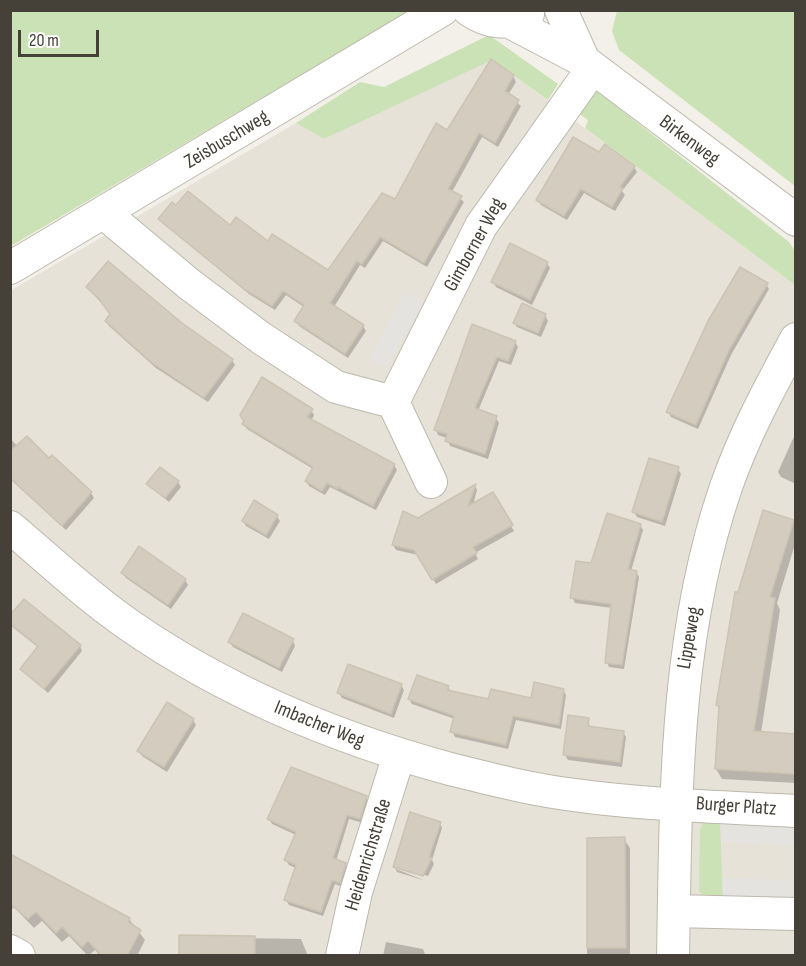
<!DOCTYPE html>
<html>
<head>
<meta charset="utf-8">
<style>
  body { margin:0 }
  #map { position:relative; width:806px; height:966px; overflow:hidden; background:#f2f0e8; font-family:"Sofia Sans Condensed",sans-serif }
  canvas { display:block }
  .frame { position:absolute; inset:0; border:12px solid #454138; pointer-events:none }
  .scale { position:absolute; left:18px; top:30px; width:81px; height:27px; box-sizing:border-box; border:3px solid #454138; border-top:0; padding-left:8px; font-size:18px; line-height:21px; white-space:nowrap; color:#454138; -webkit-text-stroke:4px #fff; paint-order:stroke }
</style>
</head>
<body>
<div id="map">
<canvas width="806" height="966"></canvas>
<div class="frame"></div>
<div class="scale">20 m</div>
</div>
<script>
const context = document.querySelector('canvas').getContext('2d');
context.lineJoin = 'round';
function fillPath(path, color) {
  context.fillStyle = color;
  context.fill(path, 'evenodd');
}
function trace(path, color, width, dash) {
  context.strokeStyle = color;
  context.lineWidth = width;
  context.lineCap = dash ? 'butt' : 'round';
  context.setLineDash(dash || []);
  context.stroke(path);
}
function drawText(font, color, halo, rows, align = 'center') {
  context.font = font + ' "Sofia Sans Condensed",sans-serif';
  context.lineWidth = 4.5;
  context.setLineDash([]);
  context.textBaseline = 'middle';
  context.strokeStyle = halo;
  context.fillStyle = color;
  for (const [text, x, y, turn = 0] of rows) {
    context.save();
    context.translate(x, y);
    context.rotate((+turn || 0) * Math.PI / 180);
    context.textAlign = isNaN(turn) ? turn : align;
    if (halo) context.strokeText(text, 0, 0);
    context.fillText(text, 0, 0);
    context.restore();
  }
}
fillPath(new Path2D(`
  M 492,59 L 795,285 L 795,955 L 11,955 L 10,291 L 296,123 L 324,139 Z`), '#e6e2d7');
fillPath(new Path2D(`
  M 11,10 L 409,10 L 409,11 L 11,246 Z
  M 617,11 L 795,11 L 795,186 L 619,50 L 612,31 Z
  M 489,35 L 558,84 L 548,100 L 492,60 L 324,139 L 296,123 L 360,82 L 384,87 Z
  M 578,90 L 597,91 L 789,242 L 795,251 L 795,285 L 585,128 L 588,120 L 568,106 Z
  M 720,819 L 723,900 L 705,897 L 699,891 L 700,830 L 703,823 Z`), '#cbe2b6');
fillPath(new Path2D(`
  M 406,292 L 424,302 L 386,368 L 369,358 Z
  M 720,819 L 795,824 L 795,846 L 721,841 Z
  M 722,878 L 795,880 L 795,901 L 723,900 Z`), '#e4e3e0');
fillPath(new Path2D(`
  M 513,76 L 516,82 L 508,95 L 521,106 L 498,147 L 482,137 L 452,192 L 464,202 L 427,267 L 383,241 L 365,268 L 360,265 L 334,307 L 363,326 L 366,331 L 348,358 L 299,326 L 296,321 L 304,307 L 286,295 L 275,310 L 249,294 L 160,220 L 230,227 L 328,272 L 395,201 L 448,132 Z
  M 599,154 L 634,167 L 637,172 L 622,191 L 625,195 L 615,211 L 584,193 L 567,220 L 541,205 L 538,200 Z
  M 547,263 L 550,268 L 532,305 L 496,287 L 493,282 Z
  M 766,284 L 769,289 L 731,355 L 698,429 L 671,417 L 668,412 Z
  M 88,288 L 181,324 L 232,360 L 235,365 L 208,402 L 156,368 L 109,326 L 106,321 L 112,315 Z
  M 545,315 L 548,321 L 541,337 L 517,327 L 514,322 Z
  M 473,326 L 515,342 L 518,347 L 511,365 L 499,361 L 478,411 L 496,418 L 499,423 L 488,459 L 450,446 L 447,438 L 438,435 L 436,430 Z
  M 311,410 L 314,415 L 311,421 L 394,465 L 397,470 L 376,510 L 330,487 L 325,495 L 309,486 L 306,481 L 313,469 L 247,429 L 244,424 Z
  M 796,432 L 796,484 L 781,477 L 778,472 Z
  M 10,438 L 18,447 L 50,460 L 52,457 L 91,493 L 94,498 L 66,530 L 10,479 Z
  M 678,469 L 681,474 L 665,526 L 637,517 L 634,512 Z
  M 178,482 L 181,487 L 169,502 L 148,484 Z
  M 475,486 L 477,490 L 473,505 L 492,494 L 514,531 L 475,553 L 478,559 L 436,584 L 418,555 L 396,550 L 393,545 L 418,520 Z
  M 277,516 L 280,521 L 269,539 L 246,526 L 243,521 Z
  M 793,521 L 796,526 L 796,541 L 777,603 L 780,610 L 761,733 L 796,735 L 796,783 L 722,779 L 716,769 L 720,710 L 717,705 L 739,594 Z
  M 640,525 L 643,530 L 631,571 L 636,572 L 639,577 L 624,669 L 609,667 L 607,662 L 612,608 L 575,603 L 572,597 L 592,565 Z
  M 123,573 L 185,580 L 188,585 L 171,609 L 126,578 Z
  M 10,618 L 80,646 L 82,651 L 48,693 L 22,669 L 39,648 L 11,626 Z
  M 293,641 L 295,646 L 282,672 L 233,647 L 230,642 Z
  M 401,685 L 404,690 L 394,718 L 342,698 L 339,693 Z
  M 448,687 L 451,692 L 489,701 L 532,699 L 563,690 L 566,695 L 561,729 L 516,720 L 508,749 L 455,737 L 452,731 L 455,719 L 412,704 L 409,699 Z
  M 588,719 L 590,728 L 623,732 L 626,737 L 622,767 L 568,760 L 565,755 Z
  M 193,720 L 196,725 L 167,772 L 142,756 L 139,751 Z
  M 366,797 L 369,802 L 363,823 L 349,819 L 336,861 L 345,864 L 348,870 L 343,887 L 335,884 L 323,916 L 289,905 L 286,900 L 296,868 L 289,865 L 286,860 L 296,835 L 272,824 L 269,819 Z
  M 440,823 L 442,828 L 432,860 L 434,864 L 428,876 L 396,866 L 396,869 L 426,881 L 397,872 L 394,866 Z
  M 588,839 L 624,839 L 630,848 L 630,956 L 587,956 Z
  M 10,855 L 129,919 L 145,940 L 137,956 L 100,956 L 95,950 L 88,956 L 69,936 L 62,942 L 42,921 L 34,928 L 14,907 L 10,911 Z
  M 181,937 L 301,939 L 308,956 L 181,956 Z
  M 386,942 L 423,949 L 426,956 L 383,956 Z`), '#0003');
const building = new Path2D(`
  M 491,59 L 514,75 L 505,91 L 519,100 L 495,143 L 479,133 L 448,189 L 462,196 L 424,263 L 380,237 L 362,264 L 357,261 L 330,303 L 364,325 L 345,354 L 294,321 L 304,305 L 283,291 L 272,306 L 244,289 L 158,219 L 172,202 L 176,205 L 188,191 L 230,225 L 236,217 L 268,241 L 272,234 L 328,270 L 382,193 L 395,199 L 436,123 L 447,130 Z
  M 573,137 L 599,152 L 605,144 L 635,166 L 620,187 L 623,188 L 612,207 L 581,189 L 564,216 L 536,200 Z
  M 510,243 L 548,262 L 530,300 L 491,282 Z
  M 108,261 L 182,323 L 233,359 L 204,398 L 152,363 L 105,321 L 110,314 L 99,299 L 86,287 Z
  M 740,267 L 768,283 L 729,350 L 696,425 L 666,412 L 708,321 Z
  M 522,303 L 546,314 L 538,333 L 513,323 Z
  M 472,324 L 516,341 L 508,361 L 497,357 L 475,408 L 497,416 L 485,454 L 445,441 L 447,434 L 434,430 Z
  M 262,377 L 313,409 L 307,417 L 395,464 L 373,506 L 338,487 L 337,489 L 327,483 L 322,491 L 305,481 L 313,467 L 242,424 L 244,421 L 240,415 Z
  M 27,436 L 49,458 L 52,455 L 92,492 L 62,526 L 10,478 L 10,451 Z
  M 649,458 L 679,467 L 662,522 L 632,512 Z
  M 160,467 L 179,481 L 165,498 L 146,484 Z
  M 476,484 L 468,506 L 493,492 L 513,525 L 473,547 L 477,553 L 432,580 L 414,550 L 392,545 L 403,511 L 418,518 Z
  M 254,500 L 278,515 L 266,535 L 242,521 Z
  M 763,510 L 794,520 L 770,597 L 775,598 L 754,731 L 795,734 L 795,774 L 715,769 L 719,706 L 716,705 L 735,592 L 738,592 Z
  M 607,513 L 641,524 L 628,569 L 637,571 L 622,665 L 605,663 L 611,604 L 570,598 L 576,561 L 591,563 Z
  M 139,546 L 186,579 L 168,605 L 121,573 Z
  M 24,599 L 81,645 L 44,689 L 20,669 L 38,646 L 10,624 L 10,615 Z
  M 243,613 L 294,639 L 279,668 L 228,642 Z
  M 348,664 L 402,684 L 391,714 L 337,693 Z
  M 417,675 L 449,686 L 447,690 L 488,699 L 491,689 L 531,698 L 534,682 L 564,689 L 559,725 L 513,716 L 506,745 L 450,732 L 454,716 L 408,699 Z
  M 167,702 L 194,719 L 164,767 L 137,751 Z
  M 568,715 L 589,718 L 588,726 L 624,731 L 620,762 L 563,755 Z
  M 291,767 L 367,796 L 360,819 L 347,815 L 333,858 L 346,863 L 340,883 L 332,880 L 321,912 L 284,900 L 296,865 L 284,860 L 296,832 L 267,819 Z
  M 410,812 L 441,822 L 429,857 L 432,858 L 423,876 L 393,867 Z
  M 625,837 L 626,948 L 587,948 L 587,838 Z
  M 10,854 L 130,918 L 128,922 L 141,930 L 127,956 L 102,956 L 88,941 L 82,947 L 62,927 L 56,933 L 36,912 L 28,919 L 10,904 Z
  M 179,935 L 255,936 L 255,956 L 179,956 Z`);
fillPath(building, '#d3ccbf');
trace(building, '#ccc4b3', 1.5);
const minor = new Path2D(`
  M 469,10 C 488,23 508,26 528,14
  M 561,10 L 584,61
  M 510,22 L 584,61 L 796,220
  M 104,213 L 189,284 L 261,338 L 336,387 L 393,402 L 431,482
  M 10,268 L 442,10
  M 393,402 L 481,226 L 592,69
  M 10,527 C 49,560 87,596 129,625 C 227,693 336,738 450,769 C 490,779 532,790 574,795 C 647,805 722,807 796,811
  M 674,911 L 796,914
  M 10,951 L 19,956
  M 342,956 L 356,892 L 399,755
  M 673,956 C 676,799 674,638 726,487 C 744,435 770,387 796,339`);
trace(minor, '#bdb8ac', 34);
trace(minor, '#fff', 32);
drawText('20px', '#454138', '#fff', [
  ["Zeisbuschweg",227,140,-31],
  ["Birkenweg",689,141,37],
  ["Gimborner Weg",475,245,-61],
  ["Lippeweg",690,638,-80],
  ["Imbacher Weg",319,725,22],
  ["Burger Platz",736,807,4],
  ["Heidenrichstraße",369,855,-73]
]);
</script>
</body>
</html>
